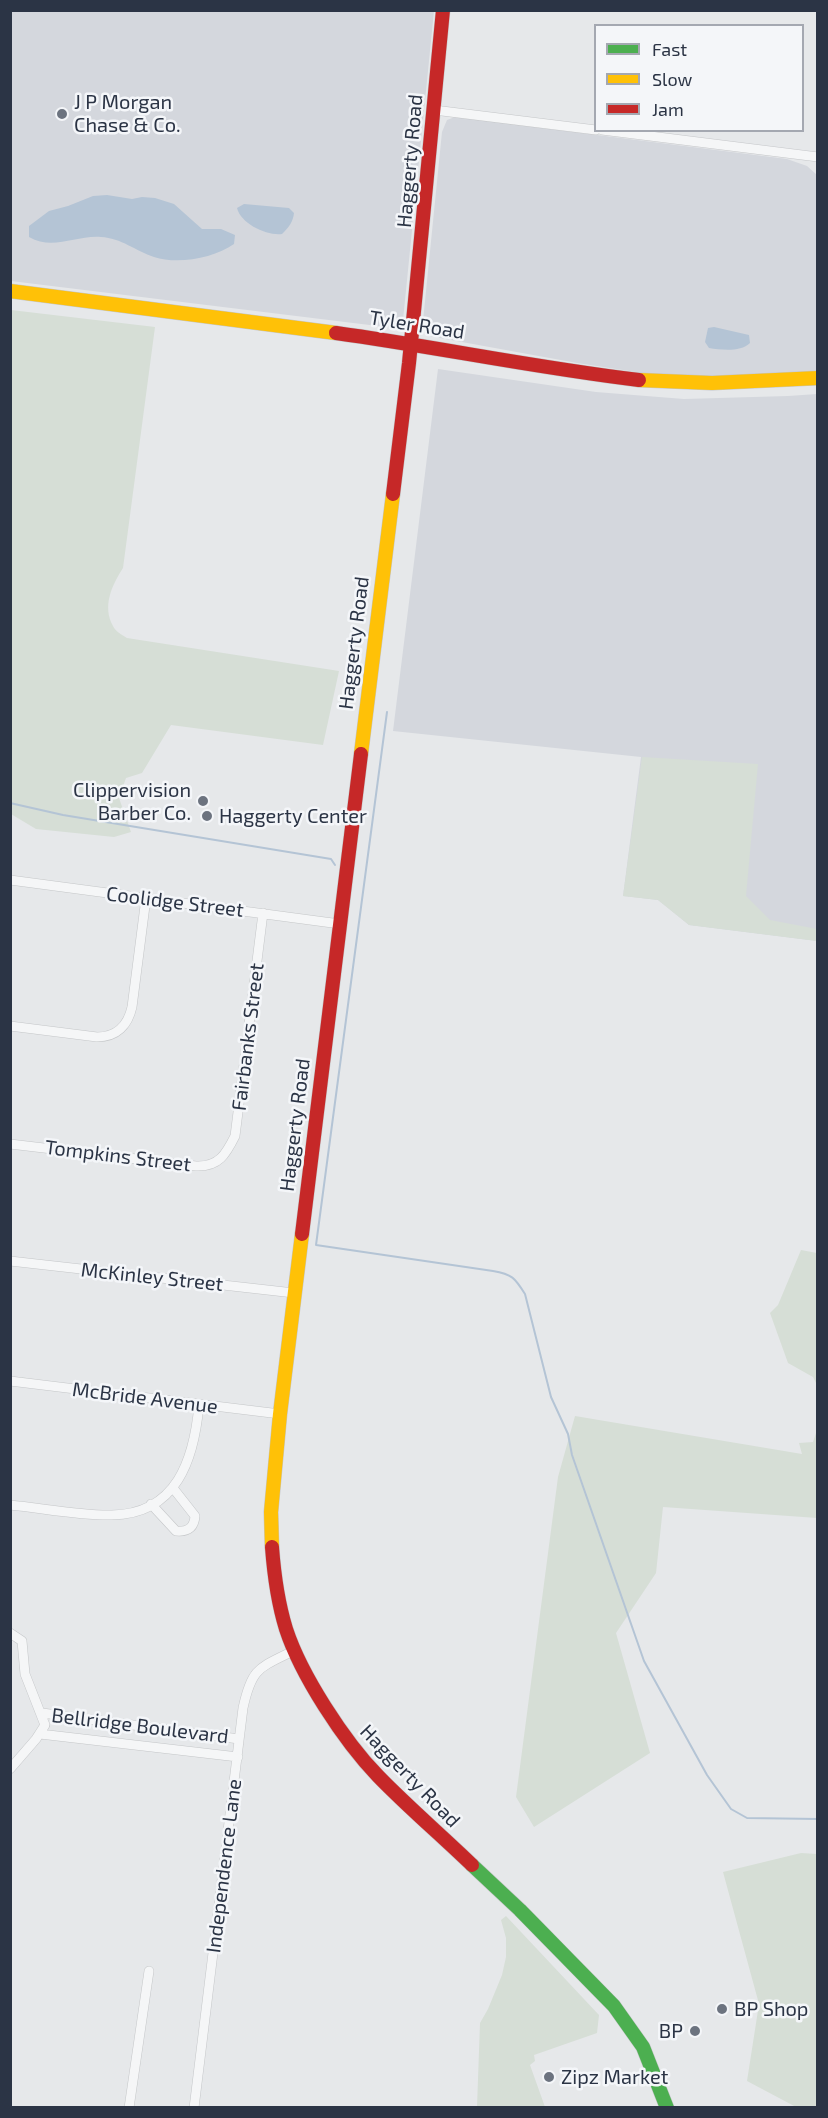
<!DOCTYPE html>
<html>
<head>
<meta charset="utf-8">
<style>
  body { margin:0 }
  #map { position:relative; width:828px; height:2118px; overflow:hidden; background:#e6e8ea; font-family:"Exo 2",sans-serif }
  canvas { display:block }
  .frame { position:absolute; inset:0; border:12px solid #2b3445; pointer-events:none }
  .legend { position:absolute; left:594px; top:24px; width:210px; height:108px; box-sizing:border-box; background:#f4f6f9; border:2px solid #a4a8b1; margin:0; padding:8px 10px; list-style:none; font-size:18px; color:#2b3445 }
  .legend li { display:flex; align-items:center; gap:12px; height:30px }
  .legend b { width:30px; border:2px solid #a4a8b1 }
</style>
</head>
<body>
<div id="map">
<canvas width="828" height="2118"></canvas>
<div class="frame"></div>
<ul class="legend">
<li><b style="height:8px;background:#4caf50"></b>Fast</li>
<li><b style="height:8px;background:#ffc107"></b>Slow</li>
<li><b style="height:8px;background:#c62828"></b>Jam</li>
</ul>
</div>
<script>
const context = document.querySelector('canvas').getContext('2d');
context.lineJoin = 'round';
function fillPath(path, color) {
  context.fillStyle = color;
  context.fill(path, 'evenodd');
}
function trace(path, color, width, dash) {
  context.strokeStyle = color;
  context.lineWidth = width;
  context.lineCap = dash ? 'butt' : 'round';
  context.setLineDash(dash || []);
  context.stroke(path);
}
function drawText(font, color, halo, rows, align = 'center') {
  context.font = font + ' "Exo 2",sans-serif';
  context.lineWidth = 5;
  context.setLineDash([]);
  context.textBaseline = 'middle';
  context.strokeStyle = halo;
  context.fillStyle = color;
  for (const [text, x, y, turn = 0] of rows) {
    context.save();
    context.translate(x, y);
    context.rotate((+turn || 0) * Math.PI / 180);
    context.textAlign = isNaN(turn) ? turn : align;
    if (halo) context.strokeText(text, 0, 0);
    context.fillText(text, 0, 0);
    context.restore();
  }
}
fillPath(new Path2D(`
  M 11,11 L 434,11 L 403,320 L 400,324 L 394,328 L 11,281 Z
  M 455,117 L 787,159 L 807,166 L 817,175 L 817,374 L 728,378 L 649,374 L 577,363 L 429,336 L 423,327 L 423,321 L 442,132 L 447,120 Z
  M 438,369 L 596,392 L 684,399 L 788,396 L 817,394 L 817,941 L 689,925 L 658,900 L 623,896 L 641,757 L 393,731 Z`), '#d4d7dd');
fillPath(new Path2D(`
  M 11,310 L 155,327 L 123,568 C 112,585 102,606 113,626 C 115,631 122,635 127,638 L 339,671 L 323,745 L 171,725 L 142,773 L 126,778 L 119,798 L 131,832 L 114,837 L 36,829 L 11,814 Z
  M 642,757 L 758,764 L 746,896 L 770,920 L 817,929 L 817,941 L 689,925 L 658,900 L 623,896 Z
  M 801,1250 L 817,1253 L 817,1385 L 813,1377 L 788,1363 L 770,1313 L 778,1305 Z
  M 575,1416 L 802,1454 L 799,1443 L 813,1442 L 817,1430 L 817,1518 L 663,1507 L 656,1573 L 616,1633 L 650,1753 L 534,1827 L 516,1797 L 558,1477 Z
  M 801,1853 L 817,1854 L 817,2107 L 796,2107 L 747,2081 L 759,2004 L 723,1872 Z
  M 506,1916 L 599,2015 L 597,2033 L 534,2055 L 535,2061 L 530,2065 L 545,2107 L 477,2107 L 480,2023 L 488,2009 L 502,1975 L 506,1957 L 506,1938 L 501,1920 Z`), '#d6ded6');
fillPath(new Path2D(`
  M 107,195 L 132,199 L 142,197 L 155,198 L 174,204 L 202,229 L 221,229 L 235,235 L 234,244 C 214,258 178,265 154,257 C 136,251 121,238 101,237 C 76,235 53,251 29,237 L 29,226 L 49,211 L 68,206 L 93,196 Z
  M 244,204 L 289,208 L 294,213 C 293,222 289,227 282,234 C 267,236 241,224 237,208 Z
  M 714,327 L 749,335 L 750,343 C 741,352 722,350 709,348 L 705,342 L 708,328 Z`), '#b4c4d5');
trace(new Path2D(`
  M 387,712 L 316,1245 L 493,1271 C 512,1274 515,1278 525,1294 L 551,1397 L 568,1434 L 572,1455 L 644,1661 L 707,1775 L 731,1809 L 747,1818 L 818,1819
  M 10,803 L 63,815 L 331,859 L 335,865`), '#b4c4d5', 2);
const street = new Path2D(`
  M 434,110 L 596,130
  M 602,130 L 818,157
  M 10,880 L 340,924
  M 10,1026 L 97,1037 C 117,1037 128,1025 132,1007 L 146,898
  M 10,1144 L 196,1166 C 219,1167 226,1154 235,1136 L 263,913
  M 10,1261 L 294,1293
  M 10,1381 L 280,1414
  M 151,1504 L 176,1531 C 188,1532 194,1528 195,1516 L 173,1488
  M 10,1505 C 42,1508 81,1516 112,1515 C 177,1514 194,1459 199,1405
  M 10,1633 L 22,1641 L 25,1674 L 45,1725 L 36,1739 L 10,1769
  M 42,1713 L 239,1739
  M 40,1734 L 238,1757
  M 129,2108 L 149,1971
  M 194,2108 L 243,1708 C 252,1667 259,1668 295,1650`);
const fast = new Path2D(`
  M 472,1865 L 520,1910 L 614,2006 L 643,2047 L 667,2108`);
const slow = new Path2D(`
  M 10,291 L 336,333
  M 639,380 L 712,383 L 818,378
  M 361,754 L 393,494
  M 272,1547 L 271,1512 L 280,1414 L 302,1234`);
const jam = new Path2D(`
  M 336,333 C 437,347 537,368 639,380
  M 393,494 L 409,363 L 443,10
  M 302,1234 L 361,754
  M 272,1547 C 274,1574 278,1603 286,1629 C 301,1675 344,1741 378,1776 C 408,1807 441,1835 472,1865`);
trace(street, '#c4c6c8', 10);
trace(fast, '#c4c6c8', 15);
trace(slow, '#c4c6c8', 15);
trace(jam, '#c4c6c8', 15);
trace(street, '#f5f6f7', 9);
trace(fast, '#4caf50', 14);
trace(slow, '#ffc107', 14);
trace(jam, '#c62828', 14);
for (const [x, y, r, color] of [
  [62,114,6,"#6c737f"],
  [203,801,6,"#6c737f"],
  [207,816,6,"#6c737f"],
  [722,2009,6,"#6c737f"],
  [695,2031,6,"#6c737f"],
  [549,2077,6,"#6c737f"]
]) {
  const dot = new Path2D();
  dot.arc(x, y, r, 0, 2 * Math.PI);
  context.fillStyle = color;
  context.fill(dot);
  trace(dot, '#f4f6f9', 2);
}
drawText('20px', '#2b3445', '#f4f6f9', [
  ["J P Morgan",74,102],
  ["Chase & Co.",74,125],
  ["Clippervision",191,790,"right"],
  ["Barber Co.",191,813,"right"],
  ["Haggerty Center",219,816],
  ["BP Shop",734,2009],
  ["BP",683,2031,"right"],
  ["Zipz Market",561,2077]
], 'left');
drawText('20px', '#2b3445', '#f4f6f9', [
  ["Haggerty Road",410,161,-85],
  ["Tyler Road",417,325,9],
  ["Haggerty Road",354,643,-83],
  ["Coolidge Street",175,902,7],
  ["Fairbanks Street",248,1037,-83],
  ["Haggerty Road",295,1125,-83],
  ["Tompkins Street",118,1156,7],
  ["McKinley Street",152,1277,6],
  ["McBride Avenue",145,1398,7],
  ["Bellridge Boulevard",140,1726,7],
  ["Haggerty Road",410,1776,46],
  ["Independence Lane",224,1866,-83]
]);
</script>
</body>
</html>
